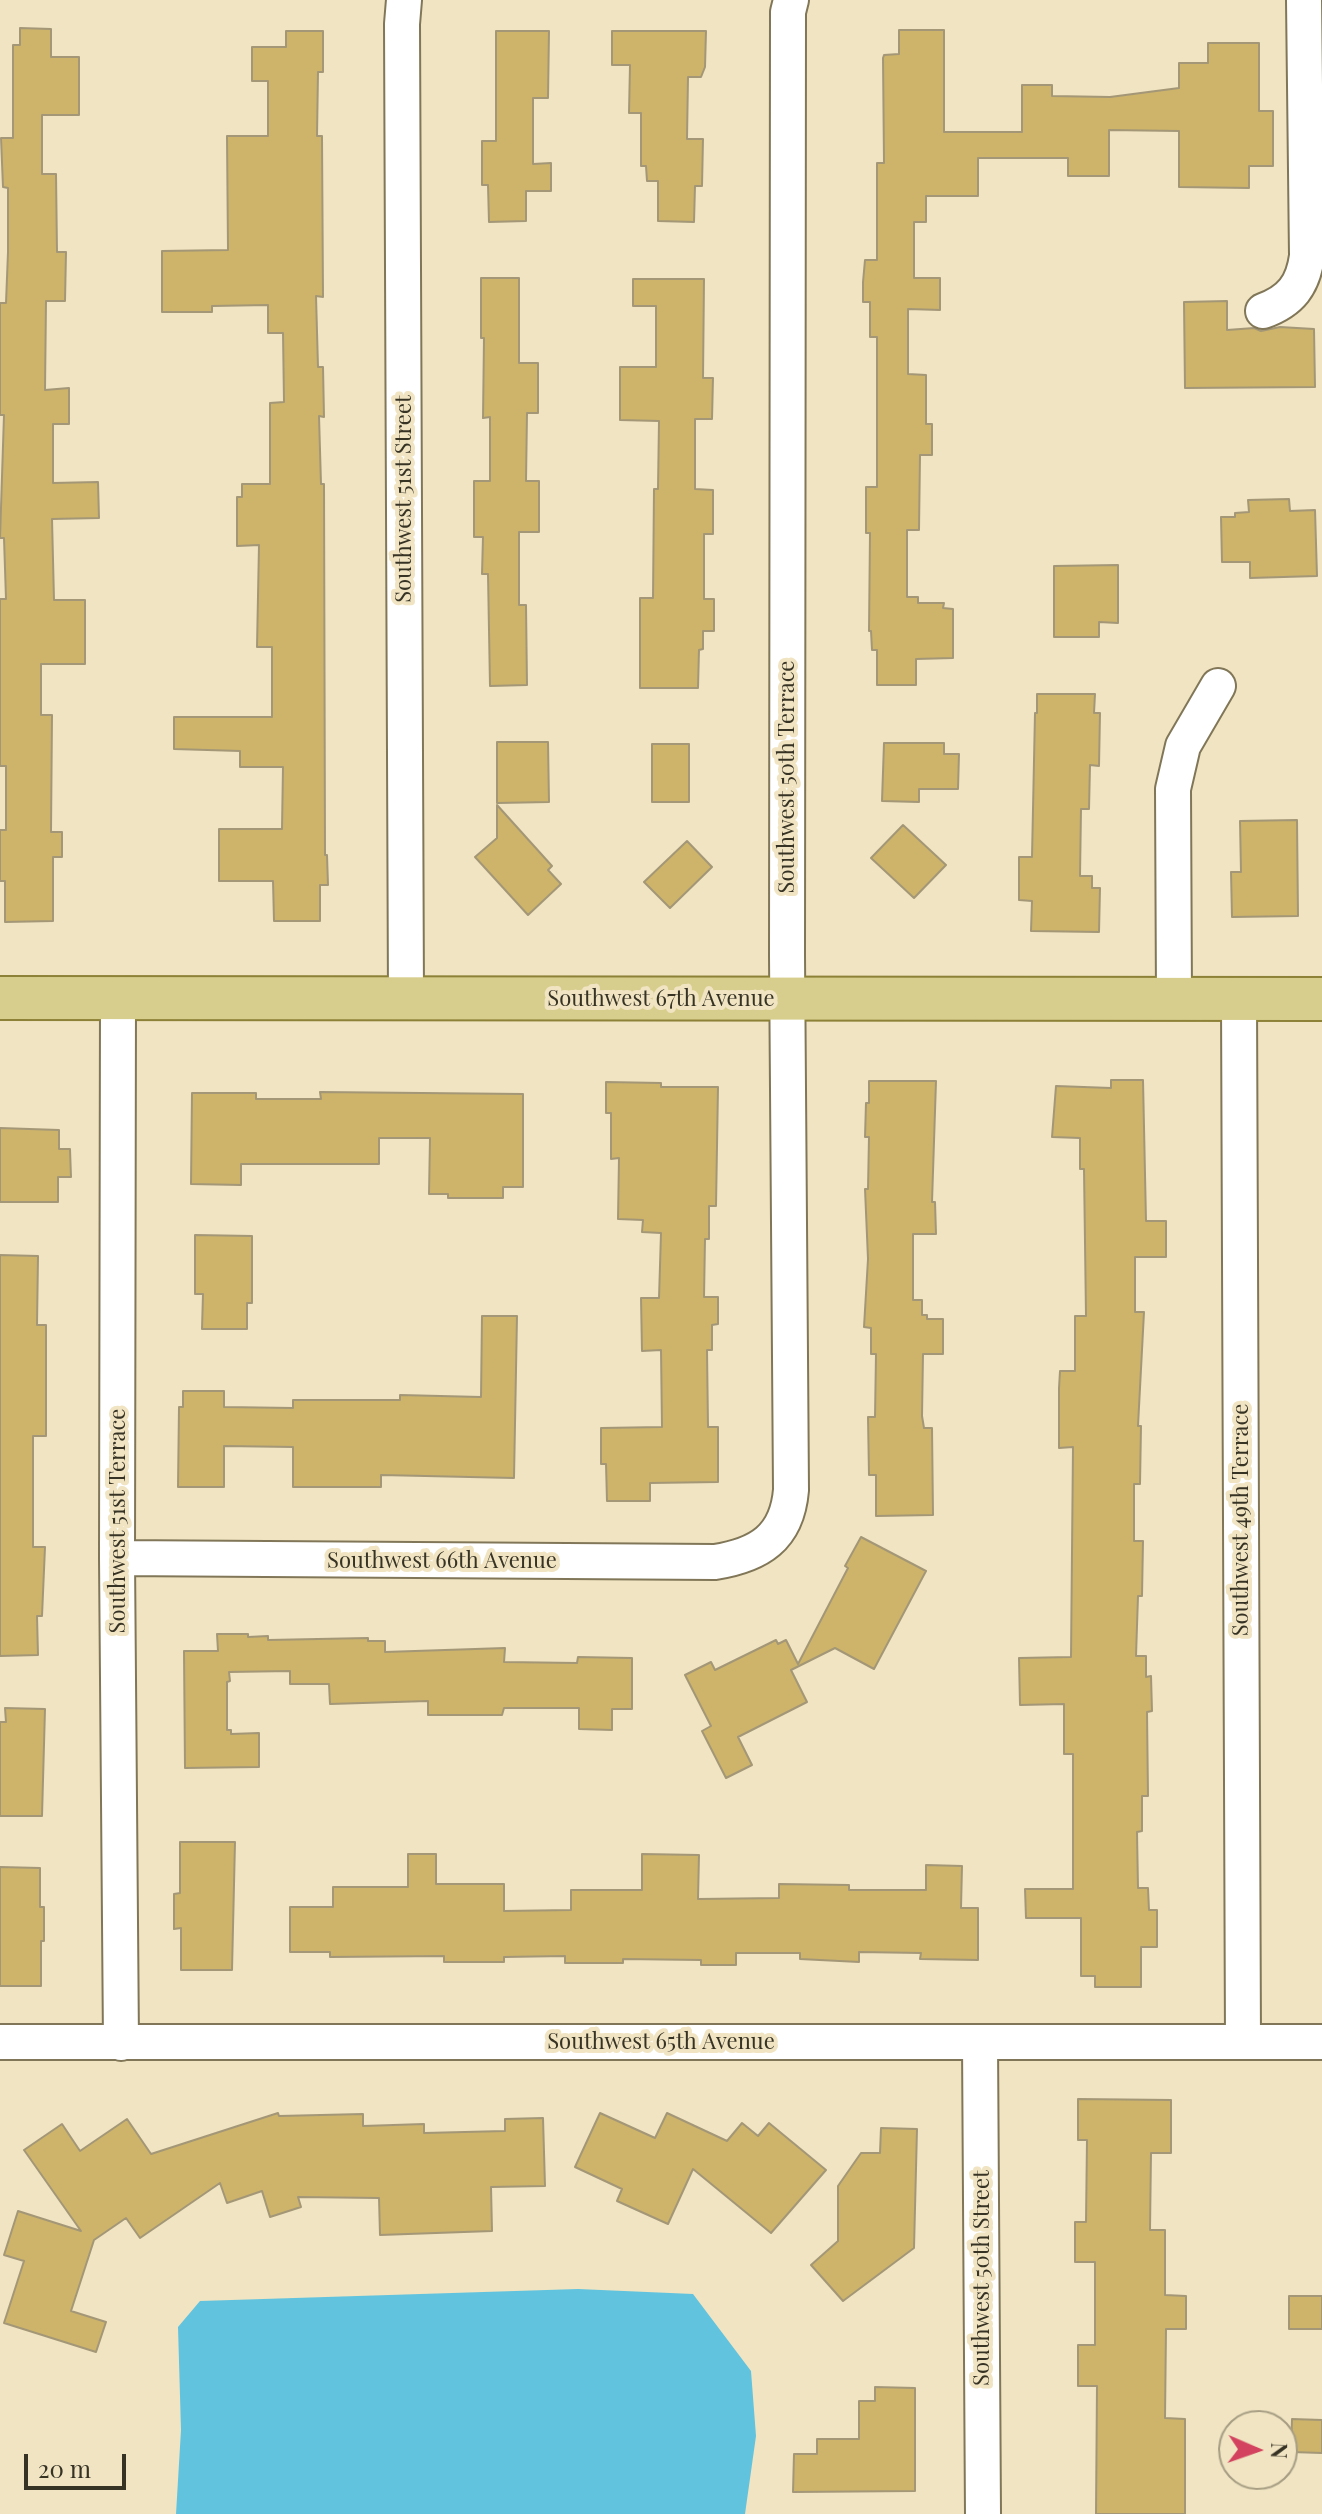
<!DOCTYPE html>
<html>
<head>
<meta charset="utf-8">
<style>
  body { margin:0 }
  #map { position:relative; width:1322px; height:2514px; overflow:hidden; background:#f0e4c2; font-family:"Playfair Display",serif }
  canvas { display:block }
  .north { position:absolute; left:1218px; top:2410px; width:80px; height:80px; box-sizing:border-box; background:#f0e4c2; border:2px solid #a69d83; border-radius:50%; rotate:92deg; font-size:22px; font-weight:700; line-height:32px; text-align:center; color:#363224 }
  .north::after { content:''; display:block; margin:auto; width:28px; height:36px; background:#d3425e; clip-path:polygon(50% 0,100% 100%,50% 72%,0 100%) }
  .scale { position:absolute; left:24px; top:2454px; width:102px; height:36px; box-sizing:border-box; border:4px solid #363224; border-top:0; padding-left:10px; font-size:24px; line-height:28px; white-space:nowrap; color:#363224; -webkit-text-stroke:6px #f0e4c2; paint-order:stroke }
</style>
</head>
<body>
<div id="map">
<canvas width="1322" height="2514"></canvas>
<div class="north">N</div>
<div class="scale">20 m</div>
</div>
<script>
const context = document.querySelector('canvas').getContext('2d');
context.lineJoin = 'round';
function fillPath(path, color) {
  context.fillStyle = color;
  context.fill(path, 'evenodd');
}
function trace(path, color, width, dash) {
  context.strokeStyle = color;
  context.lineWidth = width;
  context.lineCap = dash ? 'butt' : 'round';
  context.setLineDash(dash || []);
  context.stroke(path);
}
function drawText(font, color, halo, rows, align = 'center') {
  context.font = font + ' "Playfair Display",serif';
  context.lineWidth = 8;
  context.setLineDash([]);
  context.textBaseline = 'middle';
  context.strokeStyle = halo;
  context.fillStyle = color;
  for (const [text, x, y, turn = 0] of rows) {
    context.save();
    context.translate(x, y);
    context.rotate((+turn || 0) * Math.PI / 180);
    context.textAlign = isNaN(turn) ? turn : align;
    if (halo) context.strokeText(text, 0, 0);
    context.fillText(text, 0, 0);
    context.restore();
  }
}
fillPath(new Path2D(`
  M 578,2289 L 693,2294 L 751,2371 L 756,2436 L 745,2514 L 176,2514 L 181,2430 L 178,2327 L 200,2301 Z`), '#62c3de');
const building = new Path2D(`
  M 20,28 L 51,29 L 51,57 L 79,57 L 79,115 L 42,115 L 42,174 L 56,174 L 57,252 L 66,252 L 65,301 L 46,301 L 45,390 L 69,388 L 69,424 L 53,424 L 53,483 L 98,482 L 99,518 L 52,519 L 54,600 L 85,600 L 85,664 L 41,664 L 41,715 L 52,715 L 51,832 L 62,832 L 62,857 L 53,857 L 53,921 L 5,922 L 5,881 L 0,881 L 0,830 L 6,830 L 6,766 L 0,766 L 0,599 L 6,599 L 4,538 L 0,538 L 4,415 L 0,415 L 0,303 L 6,303 L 8,252 L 8,188 L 3,187 L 1,138 L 13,138 L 13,45 L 20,45 Z
  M 899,30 L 944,30 L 944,132 L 1022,132 L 1022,85 L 1052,85 L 1052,96 L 1110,97 L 1179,88 L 1179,63 L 1208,63 L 1208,43 L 1259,43 L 1259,111 L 1273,111 L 1273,166 L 1249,166 L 1249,188 L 1179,187 L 1179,131 L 1109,130 L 1109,176 L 1068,176 L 1068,158 L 978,158 L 978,196 L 926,196 L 926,222 L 914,222 L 914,278 L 940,278 L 940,310 L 908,309 L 908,374 L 926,375 L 926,424 L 932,424 L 932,455 L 920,455 L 919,530 L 907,530 L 907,597 L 918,597 L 918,603 L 944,603 L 943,608 L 953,609 L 953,658 L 916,659 L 916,685 L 877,685 L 877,650 L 872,650 L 871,631 L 869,631 L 870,533 L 866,533 L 866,487 L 877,487 L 877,337 L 870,337 L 870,302 L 863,302 L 863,282 L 865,260 L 877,260 L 877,163 L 884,163 L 883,58 L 884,55 L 899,54 Z
  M 286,31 L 323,31 L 323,72 L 318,72 L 317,136 L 322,136 L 323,297 L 316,296 L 318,367 L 323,367 L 324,417 L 319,416 L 321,484 L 324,484 L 325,855 L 327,855 L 328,885 L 320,885 L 320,921 L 274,921 L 273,881 L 219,881 L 219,829 L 282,829 L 283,767 L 240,767 L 240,751 L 174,749 L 174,717 L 272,717 L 272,647 L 257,647 L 259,545 L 237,546 L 237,497 L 242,497 L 242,484 L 270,484 L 270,403 L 284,402 L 283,333 L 268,333 L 268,305 L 212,306 L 212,312 L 162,312 L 162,251 L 228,250 L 227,136 L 268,136 L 268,81 L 252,81 L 252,47 L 286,47 Z
  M 496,31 L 549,31 L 548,98 L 533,98 L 533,164 L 551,163 L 551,191 L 526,191 L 526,221 L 489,222 L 488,185 L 482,185 L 482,141 L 496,141 Z
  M 612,31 L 706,31 L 705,67 L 701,77 L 688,77 L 687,139 L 703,139 L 702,186 L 695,186 L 694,222 L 658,221 L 658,181 L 647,181 L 646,166 L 641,166 L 641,113 L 629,113 L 630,65 L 612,65 Z
  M 481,278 L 519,278 L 519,363 L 538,363 L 538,413 L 527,413 L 526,481 L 539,481 L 539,532 L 519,532 L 519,605 L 526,605 L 527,685 L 490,686 L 488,574 L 482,574 L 483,537 L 474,537 L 474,481 L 490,481 L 490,417 L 483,418 L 484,338 L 481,338 Z
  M 633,279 L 704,279 L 703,378 L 713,378 L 712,419 L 695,419 L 695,489 L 713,490 L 713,534 L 704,534 L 704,599 L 714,599 L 714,631 L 703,631 L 703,649 L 699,650 L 698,688 L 640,688 L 640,598 L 653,598 L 654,489 L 658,489 L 659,421 L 620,420 L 620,367 L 656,367 L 656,306 L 633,306 Z
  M 1227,301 L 1227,330 L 1254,328 L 1261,331 L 1280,327 L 1314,329 L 1315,387 L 1185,388 L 1184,302 Z
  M 1289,499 L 1290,511 L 1315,510 L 1317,576 L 1250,578 L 1250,562 L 1222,562 L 1221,517 L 1235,517 L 1235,513 L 1249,512 L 1248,500 Z
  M 1118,565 L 1118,623 L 1099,622 L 1099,637 L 1054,637 L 1054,566 Z
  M 1037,694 L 1095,694 L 1094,713 L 1100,713 L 1099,766 L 1090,765 L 1089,809 L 1081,809 L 1080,876 L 1092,876 L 1092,888 L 1100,888 L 1099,932 L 1031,931 L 1032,901 L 1019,900 L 1019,857 L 1032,857 L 1035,713 L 1037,713 Z
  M 497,742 L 548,742 L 549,802 L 497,803 Z
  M 884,743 L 944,743 L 944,754 L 959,754 L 958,789 L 919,789 L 919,802 L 882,801 Z
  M 652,744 L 689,744 L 689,802 L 652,802 Z
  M 497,805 L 552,866 L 548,870 L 561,884 L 528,915 L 475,857 L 497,838 Z
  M 1297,820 L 1298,916 L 1232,917 L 1231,872 L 1241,872 L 1240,821 Z
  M 903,825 L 946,865 L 914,898 L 871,858 Z
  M 687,841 L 712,867 L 670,908 L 644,882 Z
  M 1111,1080 L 1143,1080 L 1146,1221 L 1166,1221 L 1166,1257 L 1135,1257 L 1135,1312 L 1144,1312 L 1138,1426 L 1141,1426 L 1140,1484 L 1134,1484 L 1134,1541 L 1143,1541 L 1142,1596 L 1138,1596 L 1136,1656 L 1146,1656 L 1146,1677 L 1151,1676 L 1152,1711 L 1147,1712 L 1148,1796 L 1142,1796 L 1142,1831 L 1137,1832 L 1138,1888 L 1148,1888 L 1149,1910 L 1157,1910 L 1157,1947 L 1141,1947 L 1141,1987 L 1095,1987 L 1095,1976 L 1081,1976 L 1081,1918 L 1026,1918 L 1025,1889 L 1073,1889 L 1073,1754 L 1064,1754 L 1064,1704 L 1020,1705 L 1019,1658 L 1071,1657 L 1073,1447 L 1059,1448 L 1059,1388 L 1060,1371 L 1075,1371 L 1075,1316 L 1086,1316 L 1084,1169 L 1080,1169 L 1080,1138 L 1052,1137 L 1056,1086 L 1111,1088 Z
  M 869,1081 L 936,1081 L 932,1202 L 935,1202 L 936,1234 L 913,1234 L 913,1300 L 922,1300 L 922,1315 L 927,1315 L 927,1319 L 943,1319 L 943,1354 L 923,1354 L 922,1416 L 924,1428 L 932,1428 L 933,1515 L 876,1516 L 876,1475 L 869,1475 L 868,1417 L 875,1417 L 876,1354 L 871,1354 L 871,1328 L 864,1327 L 868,1259 L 865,1189 L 868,1189 L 869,1137 L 865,1137 L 866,1103 L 869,1103 Z
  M 606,1082 L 661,1083 L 661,1087 L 718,1087 L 716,1206 L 709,1206 L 709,1239 L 705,1239 L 704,1297 L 718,1297 L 718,1324 L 712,1325 L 712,1350 L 707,1350 L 708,1427 L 718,1427 L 718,1482 L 650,1483 L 650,1501 L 607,1501 L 606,1464 L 601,1464 L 601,1428 L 662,1427 L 661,1350 L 642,1351 L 641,1298 L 659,1298 L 661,1233 L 642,1232 L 643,1220 L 618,1219 L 619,1158 L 611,1159 L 611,1113 L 606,1113 Z
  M 320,1092 L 523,1094 L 523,1187 L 503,1187 L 503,1198 L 448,1198 L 448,1194 L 429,1194 L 430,1138 L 379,1138 L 379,1164 L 241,1164 L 241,1185 L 191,1184 L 192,1093 L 256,1093 L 256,1099 L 321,1099 Z
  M 0,1128 L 59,1130 L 59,1149 L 70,1149 L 71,1177 L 58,1177 L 58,1202 L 0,1202 Z
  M 195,1235 L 252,1236 L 252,1303 L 247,1303 L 247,1329 L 202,1329 L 203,1294 L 195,1294 Z
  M 0,1255 L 38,1256 L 37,1325 L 46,1325 L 46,1436 L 33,1436 L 33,1547 L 45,1547 L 42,1616 L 37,1616 L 38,1655 L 0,1656 Z
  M 482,1316 L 517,1316 L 514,1478 L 381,1475 L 381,1487 L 293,1487 L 293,1447 L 224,1446 L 224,1487 L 178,1487 L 179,1407 L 183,1407 L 183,1391 L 224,1391 L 224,1407 L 293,1408 L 293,1400 L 400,1400 L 400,1395 L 481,1397 Z
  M 861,1537 L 926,1571 L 874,1669 L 835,1648 L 791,1670 L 807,1702 L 738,1737 L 752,1765 L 726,1778 L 702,1731 L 711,1726 L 685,1675 L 711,1662 L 715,1670 L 776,1640 L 778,1644 L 786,1640 L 798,1664 L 848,1568 L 845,1566 Z
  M 217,1634 L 248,1634 L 248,1637 L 268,1636 L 268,1640 L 368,1638 L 368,1641 L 385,1641 L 385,1652 L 505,1648 L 504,1662 L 577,1663 L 578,1657 L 632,1658 L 632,1709 L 612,1709 L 612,1730 L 579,1729 L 579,1708 L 504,1708 L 502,1715 L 428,1715 L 428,1701 L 330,1704 L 329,1684 L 290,1684 L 290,1671 L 229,1672 L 230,1681 L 227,1682 L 227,1730 L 231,1730 L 231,1734 L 259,1733 L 259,1767 L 185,1768 L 184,1651 L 218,1651 Z
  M 5,1708 L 45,1709 L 42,1816 L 0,1816 L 0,1722 L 6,1722 Z
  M 180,1842 L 235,1842 L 232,1970 L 181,1970 L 181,1928 L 174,1929 L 174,1894 L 180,1893 Z
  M 408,1854 L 436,1854 L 436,1884 L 504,1884 L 504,1911 L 571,1910 L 571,1890 L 642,1890 L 642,1854 L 699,1855 L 698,1899 L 779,1898 L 779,1884 L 849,1885 L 849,1890 L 926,1890 L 926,1865 L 962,1866 L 961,1908 L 978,1908 L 978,1960 L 920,1959 L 921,1953 L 859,1952 L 859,1962 L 800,1959 L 800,1953 L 736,1953 L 736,1965 L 701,1965 L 701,1960 L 623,1959 L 623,1963 L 565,1963 L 565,1956 L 504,1957 L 504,1962 L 444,1962 L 444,1956 L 330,1957 L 330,1952 L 290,1952 L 290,1907 L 333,1907 L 333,1887 L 408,1887 Z
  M 0,1867 L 40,1868 L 40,1907 L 44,1907 L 44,1941 L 41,1941 L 41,1986 L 0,1986 Z
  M 1078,2099 L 1171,2100 L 1171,2153 L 1151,2153 L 1150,2230 L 1165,2230 L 1165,2295 L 1186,2296 L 1186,2329 L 1166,2329 L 1165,2418 L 1185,2419 L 1185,2514 L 1096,2514 L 1097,2386 L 1078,2386 L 1078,2345 L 1095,2345 L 1095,2262 L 1075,2262 L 1075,2222 L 1086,2222 L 1087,2140 L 1078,2140 Z
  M 278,2113 L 279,2116 L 363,2114 L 363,2126 L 424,2124 L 424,2133 L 505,2131 L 505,2119 L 543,2118 L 545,2186 L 491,2187 L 492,2231 L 380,2235 L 379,2198 L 298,2197 L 301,2207 L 270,2217 L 262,2191 L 227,2203 L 220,2183 L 140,2238 L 126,2218 L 94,2240 L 71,2311 L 106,2322 L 96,2352 L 4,2323 L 24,2261 L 4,2255 L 18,2211 L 81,2231 L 24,2150 L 62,2124 L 80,2151 L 127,2119 L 151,2154 Z
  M 600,2113 L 655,2138 L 667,2113 L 727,2141 L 742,2123 L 758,2136 L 769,2123 L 826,2170 L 771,2233 L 693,2169 L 668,2224 L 617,2201 L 622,2189 L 575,2167 Z
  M 881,2128 L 917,2129 L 914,2248 L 843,2301 L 811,2265 L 838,2241 L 838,2186 L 861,2153 L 880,2153 Z
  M 1289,2296 L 1322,2296 L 1322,2329 L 1289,2329 Z
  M 875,2387 L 915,2388 L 915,2491 L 793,2492 L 794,2454 L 817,2454 L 817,2439 L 859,2439 L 859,2401 L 875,2401 Z
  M 1292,2419 L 1322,2420 L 1322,2453 L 1291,2452 Z`);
fillPath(building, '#cdb46a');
trace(building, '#a39777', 2);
const minor = new Path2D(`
  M 404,0 L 402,24 L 406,998
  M 1263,311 C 1291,301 1303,285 1307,256 L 1304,0
  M 118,998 L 117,1558 L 121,2043
  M 1174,999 L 1173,789 L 1183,746 L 1218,686
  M 1239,999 L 1243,2041
  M 117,1558 L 715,1562 C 759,1555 787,1538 791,1490 L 787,955 L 788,12 L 791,0
  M 0,2042 L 1322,2042
  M 980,2042 L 983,2514`);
const major = new Path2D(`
  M 0,998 L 1322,999`);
trace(minor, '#817758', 38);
trace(major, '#8d8137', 46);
trace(minor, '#fff', 34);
trace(major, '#d7cd8d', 42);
drawText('22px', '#363224', '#f0e4c2', [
  ["Southwest 51st Street",404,499,-90],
  ["Southwest 50th Terrace",787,777,-90],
  ["Southwest 67th Avenue",661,999],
  ["Southwest 49th Terrace",1241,1520,-90],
  ["Southwest 51st Terrace",118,1521,-90],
  ["Southwest 66th Avenue",442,1561],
  ["Southwest 65th Avenue",661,2042],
  ["Southwest 50th Street",982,2278,-90]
]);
</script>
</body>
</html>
